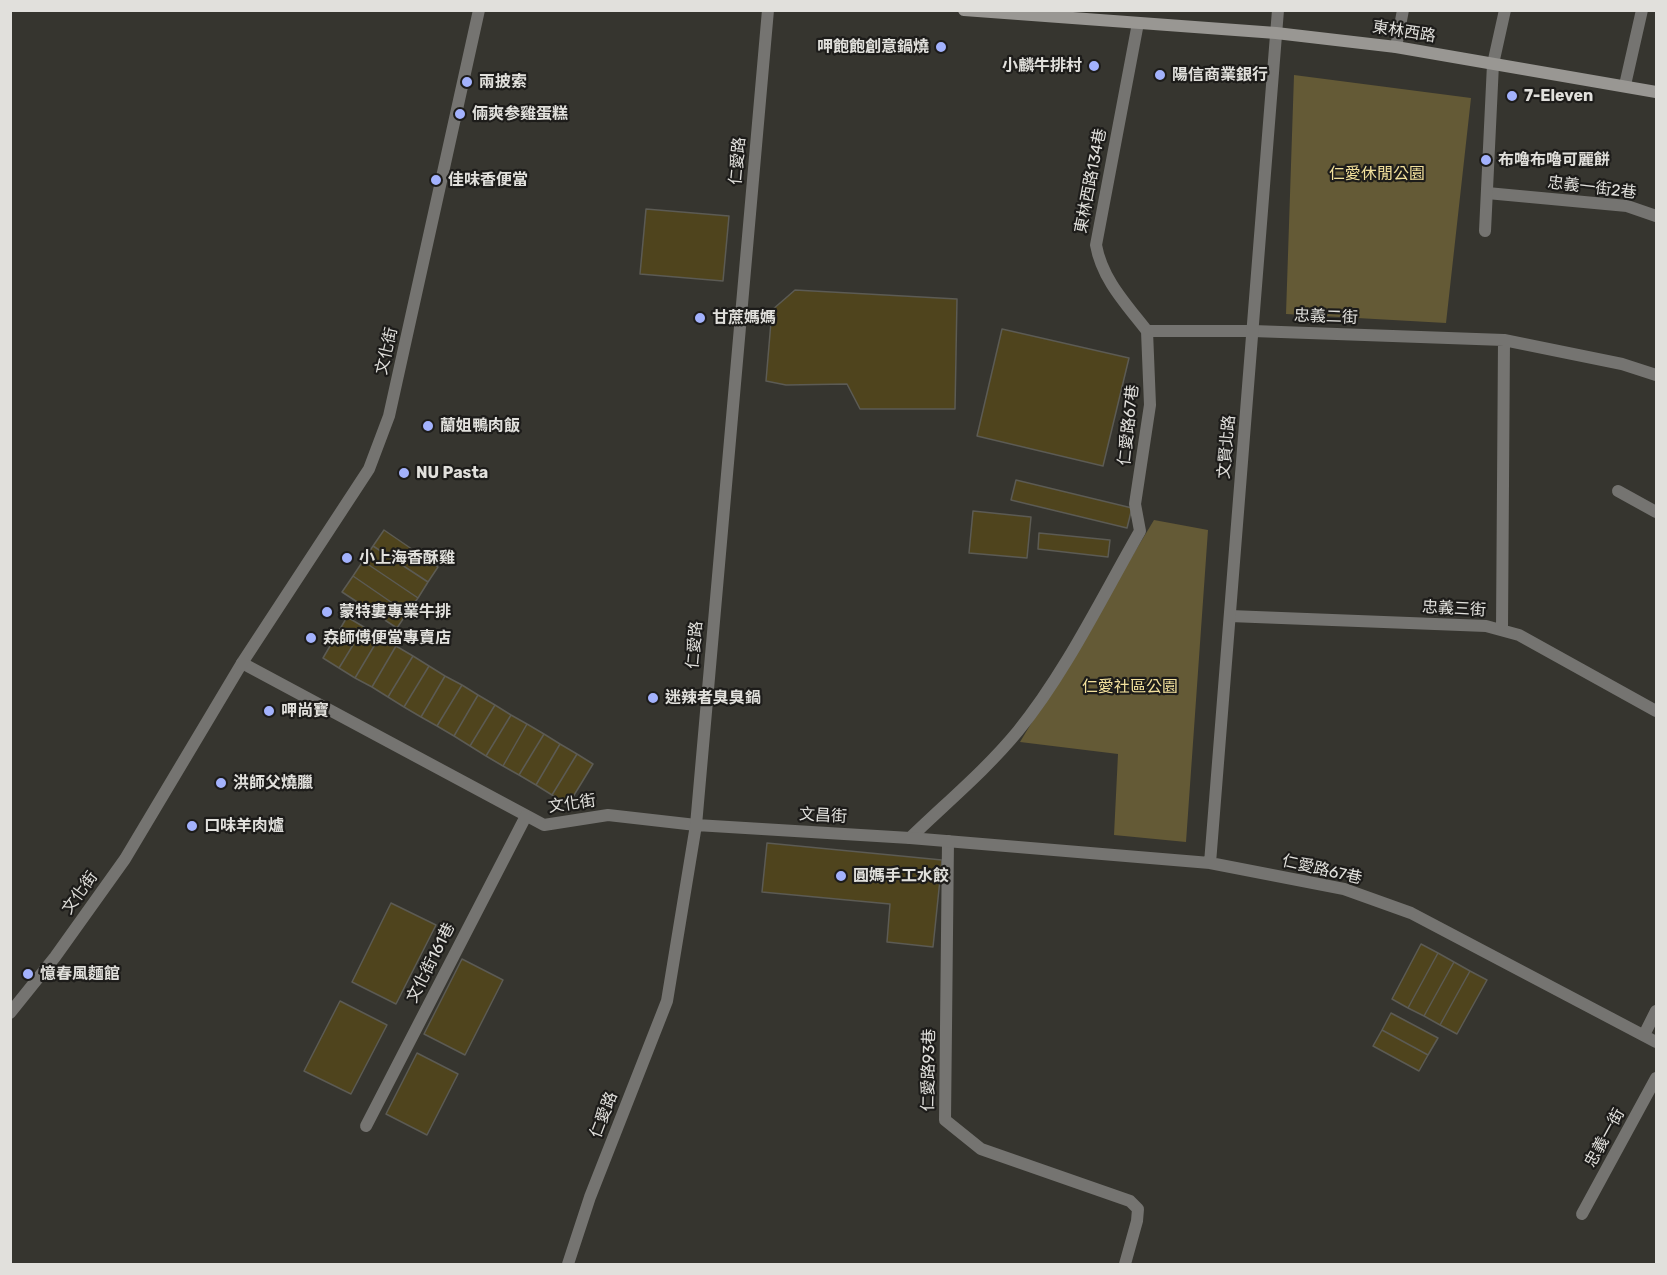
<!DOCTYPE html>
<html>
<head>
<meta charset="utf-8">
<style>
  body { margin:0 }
  #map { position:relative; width:1667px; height:1275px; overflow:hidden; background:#36352f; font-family:Rubik,sans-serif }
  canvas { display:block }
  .frame { position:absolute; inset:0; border:12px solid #e1e0dc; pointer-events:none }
</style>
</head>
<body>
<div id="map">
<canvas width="1667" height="1275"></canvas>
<div class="frame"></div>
</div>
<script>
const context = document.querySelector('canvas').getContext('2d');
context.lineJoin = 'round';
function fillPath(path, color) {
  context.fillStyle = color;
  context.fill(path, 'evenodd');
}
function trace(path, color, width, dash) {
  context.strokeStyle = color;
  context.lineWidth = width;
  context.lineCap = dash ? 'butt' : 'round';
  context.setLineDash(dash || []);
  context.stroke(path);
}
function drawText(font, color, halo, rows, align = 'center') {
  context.font = font + ' Rubik,"Noto Sans TC",sans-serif';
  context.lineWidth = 4.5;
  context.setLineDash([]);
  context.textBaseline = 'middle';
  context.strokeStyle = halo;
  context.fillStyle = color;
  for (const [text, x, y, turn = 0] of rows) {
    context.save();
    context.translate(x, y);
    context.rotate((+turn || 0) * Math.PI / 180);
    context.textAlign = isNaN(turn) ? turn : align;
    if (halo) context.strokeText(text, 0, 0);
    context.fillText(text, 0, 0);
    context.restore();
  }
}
fillPath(new Path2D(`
  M 1294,75 L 1471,98 L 1446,323 L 1286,314 Z
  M 1154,520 L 1208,530 L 1186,842 L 1114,835 L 1118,754 L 1020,742 Z`), '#645a36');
const building = new Path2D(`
  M 646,209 L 729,216 L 723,281 L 640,274 Z
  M 795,290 L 957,299 L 955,409 L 860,409 L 847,384 L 786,385 L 766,381 L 772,310 Z
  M 1002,329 L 1129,358 L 1103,466 L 977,436 Z
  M 1016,480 L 1132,508 L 1127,528 L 1011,500 Z
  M 973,511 L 1031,517 L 1027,558 L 969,553 Z
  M 384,530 L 438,567 L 428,582 L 373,546 Z
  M 1039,533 L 1110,540 L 1108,557 L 1038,549 Z
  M 373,546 L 428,582 L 418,598 L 363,561 Z
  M 363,561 L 418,598 L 407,613 L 353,576 Z
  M 353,576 L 407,613 L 397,628 L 342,592 Z
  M 347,617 L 364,627 L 339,668 L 323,658 Z
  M 364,627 L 380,636 L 355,678 L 339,668 Z
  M 380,636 L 396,646 L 372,687 L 355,678 Z
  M 396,646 L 413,656 L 388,697 L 372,687 Z
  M 413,656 L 429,666 L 404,707 L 388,697 Z
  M 429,666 L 445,676 L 421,717 L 404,707 Z
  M 445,676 L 462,685 L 437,726 L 421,717 Z
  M 462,685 L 478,695 L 454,736 L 437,726 Z
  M 478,695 L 495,705 L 470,746 L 454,736 Z
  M 495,705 L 511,715 L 486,756 L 470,746 Z
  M 511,715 L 527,724 L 503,766 L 486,756 Z
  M 527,724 L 544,734 L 519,775 L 503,766 Z
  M 544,734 L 560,744 L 536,785 L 519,775 Z
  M 560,744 L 577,754 L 552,795 L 536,785 Z
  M 577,754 L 593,764 L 568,805 L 552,795 Z
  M 767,843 L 942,860 L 933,947 L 887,942 L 890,904 L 762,892 Z
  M 391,903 L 436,925 L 396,1004 L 352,982 Z
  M 1421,944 L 1438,953 L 1408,1008 L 1392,999 Z
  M 1438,953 L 1454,962 L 1424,1016 L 1408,1008 Z
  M 462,959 L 503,980 L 465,1055 L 424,1034 Z
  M 1454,962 L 1470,971 L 1440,1025 L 1424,1016 Z
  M 1470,971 L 1487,980 L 1457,1034 L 1440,1025 Z
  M 340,1001 L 387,1025 L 351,1094 L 304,1071 Z
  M 1391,1013 L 1438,1038 L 1428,1055 L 1382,1030 Z
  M 1382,1030 L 1428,1055 L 1419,1071 L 1373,1046 Z
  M 417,1053 L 458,1074 L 427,1135 L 386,1114 Z`);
fillPath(building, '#4f441d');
trace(building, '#5c5b54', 1.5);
trace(new Path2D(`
  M 1138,23 L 1096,245 C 1102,279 1126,304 1147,331
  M 1396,47 L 1403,10
  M 1493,64 L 1505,10
  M 1625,85 L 1642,10
  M 1487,193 L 1627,206 L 1656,216
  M 1147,331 L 1253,331 L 1504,340 L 1622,364 L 1656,375
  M 1618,491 L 1656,512
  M 1230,616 L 1486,626 L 1519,635 L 1656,711
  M 1502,629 L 1504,340
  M 242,663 L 544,825 L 608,815 L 696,825
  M 910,838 C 946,803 986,770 1018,731 C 1066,672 1102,597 1140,531 L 1135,504 L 1150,405 L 1147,331
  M 948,841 L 945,1120 L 981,1149 L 1130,1201 L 1138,1209 L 1137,1221 L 1125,1264`), '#757471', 12);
trace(new Path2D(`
  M 1485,231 L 1493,64
  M 696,825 L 910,838 L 1210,863 L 1344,889 L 1411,913 L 1656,1042
  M 1210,863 L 1278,10
  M 10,1013 L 55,957 L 125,859 L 242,663 L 369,469 L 389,416 L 479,10
  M 1644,1035 L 1656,1011
  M 366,1126 L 526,816
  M 1582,1214 L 1656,1078
  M 568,1264 L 590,1197 L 667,1001 L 696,825 L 768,10`), '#757471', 12);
trace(new Path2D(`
  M 964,10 L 1276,33 L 1396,47 L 1656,92`), '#999793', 12);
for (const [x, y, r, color] of [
  [941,47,6,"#a3b2fd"],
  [1094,66,6,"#a3b2fd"],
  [1160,75,6,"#a3b2fd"],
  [467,82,6,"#a3b2fd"],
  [1512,96,6,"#a3b2fd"],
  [460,114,6,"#a3b2fd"],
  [1486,160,6,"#a3b2fd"],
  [436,180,6,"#a3b2fd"],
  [700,318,6,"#a3b2fd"],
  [428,426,6,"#a3b2fd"],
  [404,473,6,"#a3b2fd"],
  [347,558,6,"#a3b2fd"],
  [327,612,6,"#a3b2fd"],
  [311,638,6,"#a3b2fd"],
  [653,698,6,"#a3b2fd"],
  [269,711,6,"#a3b2fd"],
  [221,783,6,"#a3b2fd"],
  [192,826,6,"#a3b2fd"],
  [841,876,6,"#a3b2fd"],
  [28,974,6,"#a3b2fd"]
]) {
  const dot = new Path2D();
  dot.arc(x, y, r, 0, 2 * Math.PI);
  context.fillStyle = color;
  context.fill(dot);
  trace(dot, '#1d1c1a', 2);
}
drawText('16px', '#e1e0dc', '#1d1c1a', [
  ["東林西路",1404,32,9],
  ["仁愛路",738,161,-85],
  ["東林西路134巷",1091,181,-79],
  ["忠義一街2巷",1592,188,7],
  ["忠義二街",1326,317,2],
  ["文化街",387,351,-77],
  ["仁愛路67巷",1129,425,-84],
  ["文賢北路",1227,447,-85],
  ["忠義三街",1454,609,3],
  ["仁愛路",695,645,-85],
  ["文化街",572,804,-8],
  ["文昌街",823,816,3],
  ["仁愛路67巷",1322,870,13],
  ["文化街",80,893,-54],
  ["文化街161巷",431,963,-63],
  ["仁愛路93巷",929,1070,-89],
  ["仁愛路",604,1115,-69],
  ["忠義一街",1605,1138,-61]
]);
drawText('bold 16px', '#e1e0dc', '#1d1c1a', [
  ["呷飽飽創意鍋燒",929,47,"right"],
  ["小麟牛排村",1082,66,"right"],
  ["陽信商業銀行",1172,75],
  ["兩披索",479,82],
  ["7-Eleven",1524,96],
  ["倆爽参雞蛋糕",472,114],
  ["布嚕布嚕可麗餅",1498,160],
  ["佳味香便當",448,180],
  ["甘蔗媽媽",712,318],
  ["蘭姐鴨肉飯",440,426],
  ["NU Pasta",416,473],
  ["小上海香酥雞",359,558],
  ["蒙特婁專業牛排",339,612],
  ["𡘙師傅便當專賣店",323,638],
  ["迷辣者臭臭鍋",665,698],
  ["呷尚寶",281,711],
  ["洪師父燒臘",233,783],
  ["口味羊肉爐",204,826],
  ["圓媽手工水餃",853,876],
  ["憶春風麵館",40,974]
], 'left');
drawText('16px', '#f2e09c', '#1d1c1a', [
  ["仁愛休閒公園",1377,174],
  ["仁愛社區公園",1130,687]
]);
</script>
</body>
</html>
